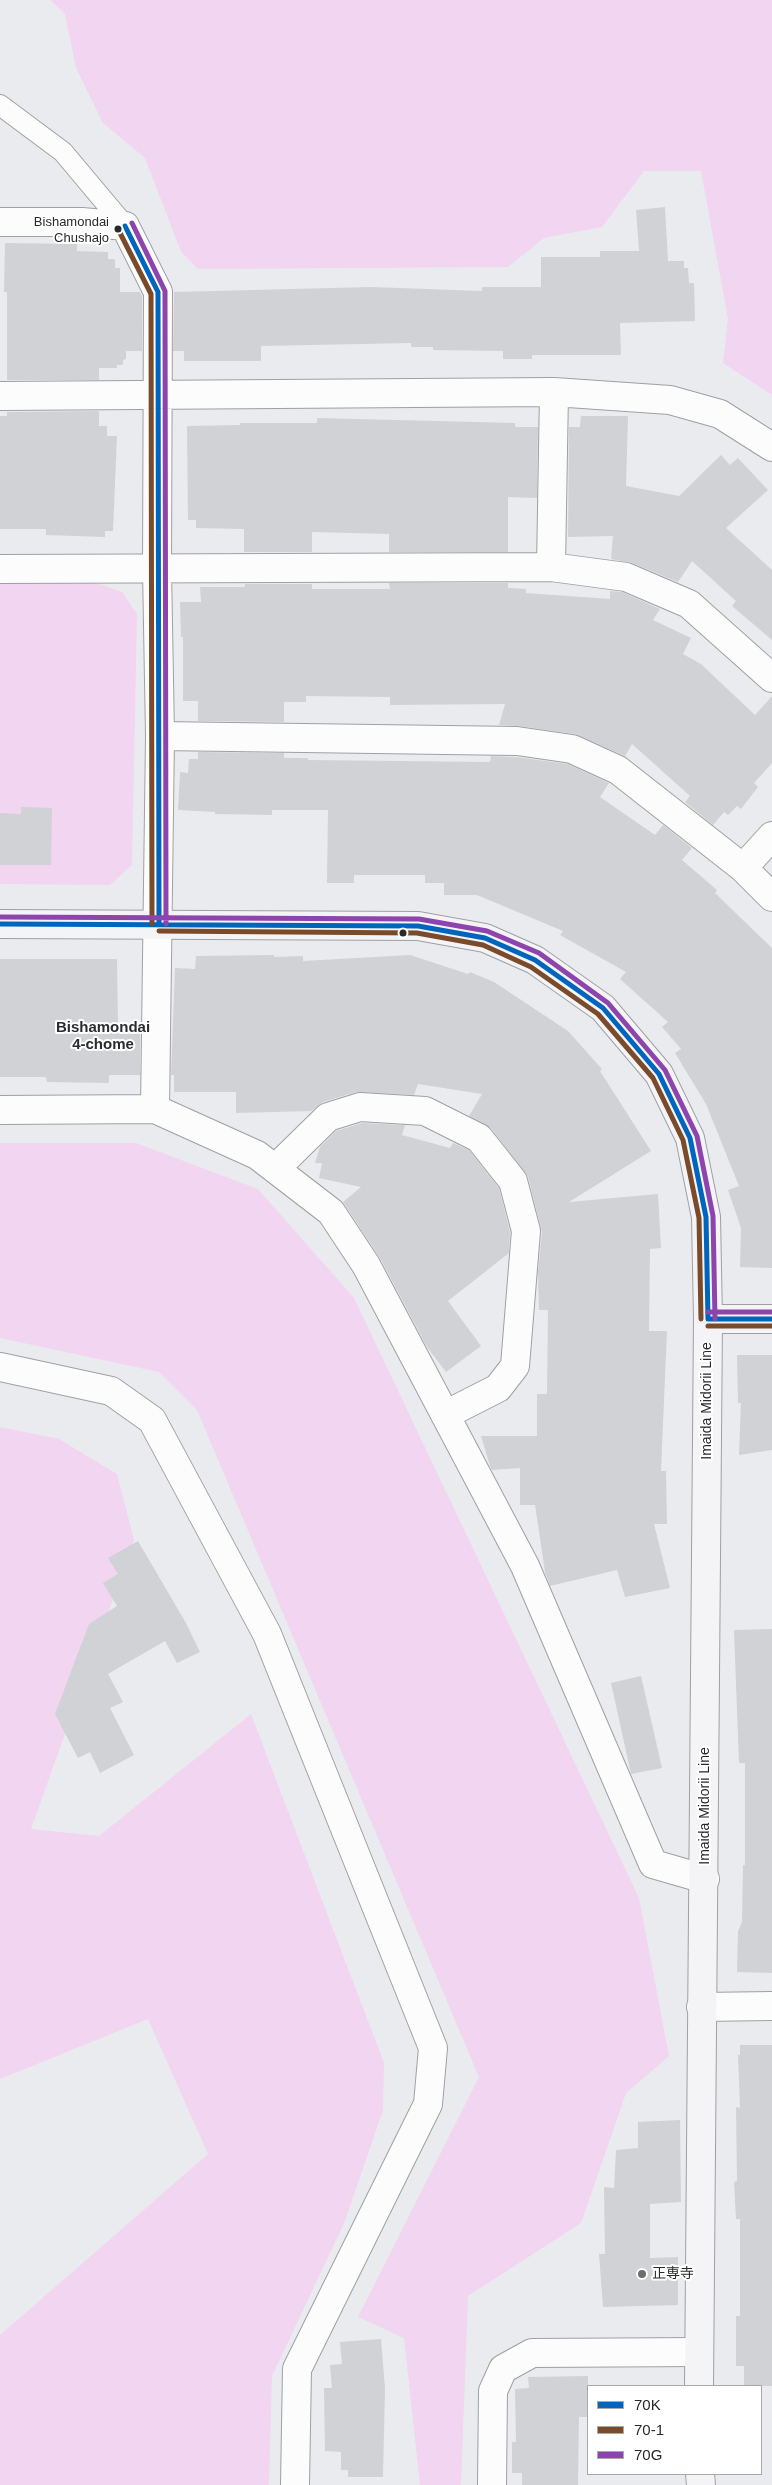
<!DOCTYPE html>
<html>
<head>
<meta charset="utf-8">
<style>
  body { margin:0 }
  #map { position:relative; width:772px; height:2485px; overflow:hidden; background:#eaebef; font-family:Arial,sans-serif }
  canvas { display:block }
  .legend { position:absolute; left:587px; top:2385px; width:175px; height:90px; box-sizing:border-box; background:#fff; border:1px solid #a9a9ab; margin:0; padding:6px 9px; list-style:none; font-size:15px; color:#28292c }
  .legend li { display:flex; align-items:center; gap:10px; height:25px }
  .legend b { width:25px; border:1px solid #a9a9ab }
</style>
</head>
<body>
<div id="map">
<canvas width="772" height="2485"></canvas>
<ul class="legend">
<li><b style="height:6px;background:#0065bd"></b>70K</li>
<li><b style="height:6px;background:#7a4b2a"></b>70-1</li>
<li><b style="height:6px;background:#8e44ad"></b>70G</li>
</ul>
</div>
<script>
const context = document.querySelector('canvas').getContext('2d');
context.lineJoin = 'round';
function fillPath(path, color) {
  context.fillStyle = color;
  context.fill(path, 'evenodd');
}
function trace(path, color, width, dash) {
  context.strokeStyle = color;
  context.lineWidth = width;
  context.lineCap = dash ? 'butt' : 'round';
  context.setLineDash(dash || []);
  context.stroke(path);
}
function drawText(font, color, halo, rows, align = 'center') {
  context.font = font + ' Arial,"Noto Sans JP",sans-serif';
  context.lineWidth = 4;
  context.setLineDash([]);
  context.textBaseline = 'middle';
  context.strokeStyle = halo;
  context.fillStyle = color;
  for (const [text, x, y, turn = 0] of rows) {
    context.save();
    context.translate(x, y);
    context.rotate((+turn || 0) * Math.PI / 180);
    context.textAlign = isNaN(turn) ? turn : align;
    if (halo) context.strokeText(text, 0, 0);
    context.fillText(text, 0, 0);
    context.restore();
  }
}
fillPath(new Path2D(`
  M 50,0 L 772,0 L 772,395 L 723,363 L 728,319 L 701,171 L 644,171 L 602,227 L 544,238 L 508,267 L 198,269 L 181,252 L 145,158 L 103,123 L 76,68 L 65,14 Z
  M 0,582 L 96,583 L 122,592 L 137,614 L 132,865 L 110,885 L 0,884 Z
  M 0,1143 L 136,1143 L 258,1189 L 354,1298 L 639,1898 L 669,2056 L 626,2093 L 581,2223 L 468,2296 L 461,2485 L 420,2485 L 404,2338 L 358,2317 L 479,2077 L 197,1410 L 159,1372 L 0,1338 Z
  M 0,1427 L 59,1439 L 117,1474 L 134,1540 L 31,1829 L 99,1836 L 251,1714 L 384,2063 L 383,2110 L 345,2221 L 272,2376 L 269,2485 L 0,2485 L 0,2335 L 208,2154 L 148,2019 L 0,2079 Z`), '#f2d5f0');
fillPath(new Path2D(`
  M 665,207 L 668,261 L 684,261 L 684,268 L 688,268 L 689,283 L 694,283 L 695,321 L 620,323 L 621,355 L 532,355 L 532,359 L 503,359 L 503,351 L 433,350 L 433,347 L 411,347 L 411,343 L 261,346 L 261,361 L 184,361 L 184,351 L 173,351 L 174,292 L 371,287 L 482,291 L 482,287 L 541,287 L 541,257 L 600,257 L 600,251 L 639,251 L 636,210 Z
  M 5,243 L 77,244 L 77,251 L 108,252 L 108,259 L 115,259 L 115,268 L 120,268 L 120,292 L 140,292 L 142,296 L 142,351 L 126,351 L 126,359 L 123,360 L 123,365 L 117,365 L 117,368 L 99,368 L 99,380 L 7,380 L 7,292 L 4,292 Z
  M 99,411 L 99,426 L 107,426 L 107,436 L 117,436 L 113,531 L 105,531 L 105,537 L 46,535 L 46,529 L 0,529 L 0,416 L 7,416 L 7,412 Z
  M 581,416 L 628,416 L 626,486 L 679,496 L 721,455 L 730,465 L 738,458 L 768,490 L 726,528 L 772,570 L 772,640 L 732,606 L 736,601 L 692,561 L 678,582 L 632,563 L 611,559 L 613,536 L 568,537 L 569,427 L 580,427 Z
  M 317,418 L 515,423 L 515,427 L 538,427 L 537,498 L 508,497 L 508,552 L 389,552 L 389,534 L 312,532 L 312,552 L 244,552 L 244,529 L 196,528 L 196,520 L 188,520 L 187,426 L 240,425 L 240,423 L 317,423 Z
  M 389,583 L 508,583 L 508,588 L 526,589 L 526,593 L 610,599 L 610,591 L 622,592 L 660,609 L 653,620 L 691,638 L 683,654 L 701,664 L 755,715 L 772,696 L 772,763 L 754,783 L 758,787 L 741,809 L 737,806 L 728,815 L 724,812 L 713,825 L 685,802 L 690,796 L 632,744 L 625,756 L 575,734 L 519,726 L 499,725 L 505,704 L 390,705 L 390,697 L 306,696 L 306,702 L 284,702 L 284,722 L 198,721 L 198,701 L 183,701 L 183,637 L 181,637 L 180,602 L 201,602 L 200,587 L 245,587 L 245,584 L 312,584 L 312,589 L 390,589 Z
  M 198,752 L 284,753 L 284,758 L 308,758 L 308,760 L 490,762 L 491,756 L 516,757 L 568,764 L 609,783 L 600,797 L 655,835 L 663,825 L 692,848 L 682,860 L 717,890 L 715,893 L 772,948 L 772,1268 L 740,1267 L 741,1228 L 728,1190 L 739,1186 L 706,1104 L 675,1053 L 681,1049 L 662,1027 L 668,1022 L 620,979 L 626,972 L 560,935 L 563,931 L 477,895 L 444,895 L 444,883 L 425,883 L 425,875 L 354,875 L 354,883 L 327,883 L 328,810 L 272,810 L 272,815 L 215,814 L 215,812 L 178,810 L 180,772 L 188,773 L 189,759 L 198,759 Z
  M 21,807 L 52,808 L 51,865 L 0,865 L 0,813 L 21,814 Z
  M 274,955 L 274,957 L 303,956 L 303,961 L 410,955 L 468,974 L 470,972 L 494,982 L 568,1031 L 602,1069 L 600,1071 L 651,1151 L 569,1202 L 658,1194 L 661,1248 L 650,1249 L 649,1331 L 667,1331 L 661,1471 L 666,1471 L 667,1524 L 654,1524 L 670,1588 L 625,1597 L 617,1570 L 550,1586 L 545,1572 L 535,1505 L 520,1505 L 520,1468 L 492,1470 L 490,1466 L 481,1436 L 537,1436 L 537,1394 L 547,1394 L 548,1310 L 539,1310 L 538,1273 L 542,1232 L 528,1177 L 491,1128 L 469,1116 L 482,1094 L 418,1084 L 414,1095 L 356,1092 L 323,1102 L 311,1111 L 236,1113 L 236,1092 L 174,1092 L 174,1075 L 171,1075 L 175,968 L 195,969 L 196,956 Z
  M 0,959 L 117,959 L 118,1025 L 140,1026 L 140,1075 L 109,1075 L 109,1083 L 47,1082 L 46,1077 L 0,1077 Z
  M 362,1123 L 405,1125 L 402,1135 L 450,1148 L 453,1143 L 469,1150 L 499,1188 L 510,1232 L 509,1253 L 448,1301 L 481,1346 L 446,1372 L 427,1347 L 380,1258 L 343,1202 L 361,1187 L 319,1178 L 322,1163 L 315,1163 L 320,1147 L 336,1131 Z
  M 737,1355 L 772,1355 L 772,1450 L 739,1455 L 741,1403 L 738,1403 Z
  M 138,1541 L 186,1623 L 200,1652 L 177,1663 L 165,1641 L 108,1674 L 123,1702 L 110,1708 L 134,1755 L 100,1773 L 90,1752 L 78,1758 L 55,1714 L 89,1624 L 117,1606 L 103,1583 L 118,1574 L 108,1558 Z
  M 772,1629 L 772,1973 L 737,1972 L 738,1931 L 742,1922 L 743,1865 L 745,1865 L 745,1763 L 739,1763 L 734,1630 Z
  M 641,1676 L 662,1768 L 631,1774 L 611,1683 Z
  M 740,2045 L 772,2045 L 772,2386 L 744,2386 L 744,2366 L 736,2366 L 736,2316 L 740,2316 L 740,2219 L 736,2219 L 734,2182 L 737,2181 L 736,2107 L 740,2108 L 738,2055 L 740,2055 Z
  M 680,2120 L 681,2202 L 650,2204 L 650,2258 L 678,2257 L 678,2305 L 603,2307 L 599,2254 L 605,2254 L 604,2187 L 614,2188 L 616,2150 L 638,2148 L 638,2122 Z
  M 381,2339 L 385,2388 L 383,2477 L 348,2477 L 348,2470 L 341,2470 L 341,2452 L 325,2451 L 324,2388 L 332,2388 L 330,2365 L 342,2364 L 340,2342 Z
  M 588,2376 L 588,2417 L 579,2417 L 578,2485 L 522,2485 L 522,2473 L 512,2473 L 512,2442 L 516,2442 L 515,2389 L 529,2388 L 528,2377 Z`), '#d1d2d5');
const lane = new Path2D(`
  M 0,105 L 63,152 L 125,226`);
const street = new Path2D(`
  M 0,222 L 82,222 L 125,226 L 158,292 L 157,569 L 160,736 L 155,1109
  M 0,396 L 554,392 L 670,400 L 720,414 L 772,447
  M 551,567 L 554,392
  M 0,569 L 551,567 L 626,577 L 689,604 L 772,678
  M 160,736 L 517,741 L 572,749 L 618,770 L 743,868 L 772,897
  M 743,868 L 772,836
  M 0,1110 L 155,1109 L 257,1155 L 331,1212 L 366,1265 L 525,1566 L 653,1864 L 705,1879
  M 275,1169 L 328,1117 L 360,1107 L 425,1111 L 479,1138 L 513,1181 L 526,1231 L 515,1366 L 498,1388 L 445,1415
  M 0,1367 L 111,1391 L 152,1420 L 267,1634 L 433,2048 L 428,2104 L 297,2369 L 295,2485
  M 701,2007 L 772,2006
  M 492,2485 L 493,2391 L 503,2369 L 532,2353 L 699,2352`);
const secondary = new Path2D(`
  M 0,924 L 418,926 L 485,938 L 535,960 L 603,1008 L 659,1074 L 690,1138 L 706,1217 L 708,1319 L 699,2386
  M 708,1319 L 772,1319
  M 700,2474 L 701,2485`);
trace(lane, '#9fa0a3', 22);
trace(street, '#9fa0a3', 30);
trace(secondary, '#9fa0a3', 30);
trace(lane, '#fcfcfd', 20);
trace(street, '#fcfcfd', 28);
trace(secondary, '#f4f4f6', 28);
trace(new Path2D(`
  M 125,226 L 158,292 L 159,924
  M 0,924 L 418,926 L 485,938 L 535,960 L 603,1008 L 659,1074 L 690,1138 L 706,1217 L 708,1319
  M 708,1319 L 772,1319`), '#0065bd', 5);
trace(new Path2D(`
  M 118,229 L 151,294 L 152,924
  M 159,931 L 417,933 L 483,945 L 531,967 L 598,1014 L 653,1078 L 683,1140 L 699,1218 L 701,1319
  M 708,1326 L 772,1326`), '#7a4b2a', 5);
trace(new Path2D(`
  M 132,223 L 165,291 L 166,924
  M 0,917 L 419,919 L 487,931 L 539,953 L 608,1003 L 665,1070 L 697,1136 L 713,1216 L 715,1319
  M 708,1312 L 772,1312`), '#8e44ad', 5);
for (const [x, y, r, color] of [
  [118,229,4.5,"#28292c"],
  [403,933,4.5,"#28292c"],
  [642,2274,5,"#6c6d70"]
]) {
  const dot = new Path2D();
  dot.arc(x, y, r, 0, 2 * Math.PI);
  context.fillStyle = color;
  context.fill(dot);
  trace(dot, '#fff', 2);
}
drawText('13px', '#28292c', '#fff', [
  ["Bishamondai",109,222],
  ["Chushajo",109,238]
], 'right');
drawText('14px', '#28292c', '#fff', [
  ["Imaida Midorii Line",707,1401,-90],
  ["Imaida Midorii Line",705,1806,-90]
]);
drawText('14px', '#28292c', '#fff', [
  ["正専寺",652,2274]
], 'left');
drawText('bold 15px', '#2a2c31', '#fff', [
  ["Bishamondai",103,1028],
  ["4-chome",103,1045]
]);
</script>
</body>
</html>
